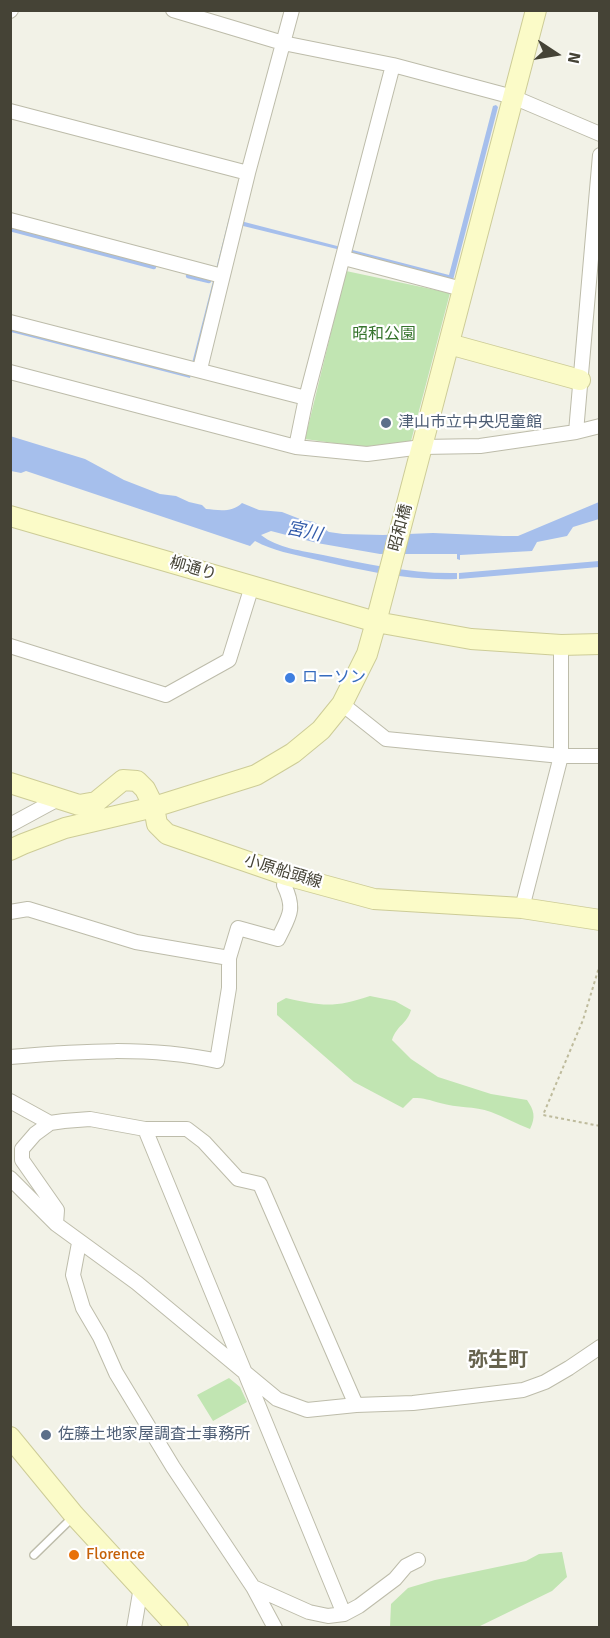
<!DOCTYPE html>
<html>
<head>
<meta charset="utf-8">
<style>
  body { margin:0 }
  #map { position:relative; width:610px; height:1638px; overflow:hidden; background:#f2f2e7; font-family:Signika,sans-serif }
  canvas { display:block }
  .frame { position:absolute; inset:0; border:12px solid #454336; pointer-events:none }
  .north { position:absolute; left:526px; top:24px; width:60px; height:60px; -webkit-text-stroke:4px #fff; paint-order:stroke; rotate:102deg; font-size:16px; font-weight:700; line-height:24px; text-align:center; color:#454336 }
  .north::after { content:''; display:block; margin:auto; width:21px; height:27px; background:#454336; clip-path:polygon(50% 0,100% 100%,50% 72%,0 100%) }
</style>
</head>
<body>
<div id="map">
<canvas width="610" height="1638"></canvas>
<div class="frame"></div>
<div class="north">N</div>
</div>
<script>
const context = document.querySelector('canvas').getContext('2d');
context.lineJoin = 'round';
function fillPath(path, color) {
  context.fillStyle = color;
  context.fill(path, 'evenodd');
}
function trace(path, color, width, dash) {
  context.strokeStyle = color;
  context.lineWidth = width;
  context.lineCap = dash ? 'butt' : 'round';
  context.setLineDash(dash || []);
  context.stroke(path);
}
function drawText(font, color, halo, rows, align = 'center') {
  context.font = font + ' Signika,"Noto Sans JP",sans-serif';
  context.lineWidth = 4.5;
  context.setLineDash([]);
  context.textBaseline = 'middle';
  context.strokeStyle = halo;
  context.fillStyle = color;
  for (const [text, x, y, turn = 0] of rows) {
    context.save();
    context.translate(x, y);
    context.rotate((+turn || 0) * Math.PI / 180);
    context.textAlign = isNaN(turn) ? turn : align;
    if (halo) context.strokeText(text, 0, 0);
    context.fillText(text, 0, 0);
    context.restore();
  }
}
fillPath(new Path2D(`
  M 346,271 L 450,293 L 411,441 L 362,447 L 305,439 Z
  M 370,996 L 395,1001 L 411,1010 C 407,1024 397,1025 392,1040 L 411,1059 L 438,1077 L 491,1094 L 527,1100 C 534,1110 536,1117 530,1129 C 517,1124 504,1117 491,1112 C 474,1106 457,1108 440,1103 C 429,1100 425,1098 413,1098 L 403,1108 L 354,1082 L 277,1015 L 277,1003 L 286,998 C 321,1006 335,1008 370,996 Z
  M 229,1378 L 240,1387 L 247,1402 L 213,1421 L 197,1395 Z
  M 562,1552 L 567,1577 L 552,1591 L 478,1627 L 390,1627 L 391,1604 L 408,1588 L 435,1580 L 526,1561 L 539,1554 Z`), '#c1e5b2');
fillPath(new Path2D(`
  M 496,105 L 498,107 L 453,280 L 353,253 L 231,223 L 190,378 L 11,332 L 10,329 L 189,375 L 229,218 L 449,275 L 493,106 Z
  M 10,436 L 85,459 L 124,480 L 160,494 L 176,496 L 189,502 L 202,505 L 206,509 C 218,510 232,513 242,503 L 259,510 L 282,512 L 300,519 L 314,522 L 329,532 L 343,534 L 383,535 L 433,533 L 503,536 L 518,536 L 599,502 L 599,519 L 573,527 L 567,536 L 537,542 L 532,551 L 460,555 L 460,560 L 457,559 L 457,554 L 380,554 L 317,543 L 271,531 L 261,535 C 277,548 303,551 323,555 C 367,564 411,574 457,573 L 457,579 C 408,581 360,570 313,559 C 293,554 273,551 255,541 L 250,546 L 26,471 L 21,473 L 11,471 Z
  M 599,561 L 599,567 L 459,579 L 459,573 Z`), '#a6bfec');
trace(new Path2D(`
  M 10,229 L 154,267
  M 188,276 L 209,281`), '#a6bfec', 4.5);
const lane = new Path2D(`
  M 34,1555 L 73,1517`);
const street = new Path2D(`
  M 173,10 L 283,43 L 393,65 L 513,97 L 600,134
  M 10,11 L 11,10
  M 10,111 L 248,173
  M 10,220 L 222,276
  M 344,258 L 462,289
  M 10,322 L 306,398
  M 200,369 L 248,173 L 292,10
  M 10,372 L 296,447 L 367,454 L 422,447 L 480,446 L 576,432 L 600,426
  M 576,432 L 600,155
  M 296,447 L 306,398 L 393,65
  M 10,646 L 166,695 L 229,660 L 252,586
  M 342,704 L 386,739 L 561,756 L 600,756
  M 10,825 L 58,799
  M 522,908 L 561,756 L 561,645
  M 10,912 L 28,909 L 136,942 L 229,958 L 238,928 L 278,939 C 289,916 296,910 284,885 L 286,875
  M 10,1057 C 79,1051 150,1046 217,1061 L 229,988 L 229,958
  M 10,1101 L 50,1123
  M 145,1129 L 344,1614
  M 10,1178 L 56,1224 L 137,1283 L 277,1399 L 307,1410 L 356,1405 L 413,1403 L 523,1390 L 545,1382 L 569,1368 L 600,1347
  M 56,1224 L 57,1210 L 22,1160 L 22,1149 L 35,1134 L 50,1123 L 64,1121 L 90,1119 L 145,1129 L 187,1129 L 204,1142 L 238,1179 L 260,1184 L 356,1405
  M 79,1243 L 73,1275 L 83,1308 L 100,1337 L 116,1373 L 173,1467 L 253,1587 L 275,1628
  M 253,1587 L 309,1612 L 328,1616 L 344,1614 L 359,1606 L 395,1579 L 406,1566 L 418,1560
  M 134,1628 L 141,1587`);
const secondary = new Path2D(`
  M 449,344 L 580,380
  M 10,516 L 376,622 L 471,639 L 561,645 L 600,644
  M 10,783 L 79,805 L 96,802 L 123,780 L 137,781 L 145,789 L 154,807 L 157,824 L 167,834 L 286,875 L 374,899 L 522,908 L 600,920
  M 10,850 L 23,844 L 65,828 L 154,807 L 256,775 L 293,753 L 321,730 L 342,704 L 367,654 L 376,622 L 536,10
  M 10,1437 L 74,1515 L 178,1628`);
trace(lane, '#bdbcaa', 10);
trace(street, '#bdbcaa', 16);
trace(secondary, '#cdcc97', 22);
trace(new Path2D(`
  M 600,964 L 583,1020 L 543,1115 L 600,1126`), '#bebb9c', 2, [3, 3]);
trace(lane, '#fff', 7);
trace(street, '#fff', 14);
trace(secondary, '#fbfbc8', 20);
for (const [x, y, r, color] of [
  [386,423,6,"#5c6f8a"],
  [290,678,6,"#3f7fe0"],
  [46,1435,6,"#5c6f8a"],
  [74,1555,6,"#e8710a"]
]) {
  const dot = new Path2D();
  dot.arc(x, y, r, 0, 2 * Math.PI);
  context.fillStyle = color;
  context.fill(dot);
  trace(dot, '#fff', 2);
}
drawText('16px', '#36742d', '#fff', [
  ["昭和公園",384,335]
]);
drawText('16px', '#4e5e75', '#fff', [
  ["津山市立中央児童館",398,423],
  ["佐藤土地家屋調査士事務所",58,1435]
], 'left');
drawText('16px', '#454336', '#fff', [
  ["昭和橋",401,528,-75],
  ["柳通り",193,569,16],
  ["小原船頭線",283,872,17]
]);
drawText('16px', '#366cbe', '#fff', [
  ["ローソン",302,678]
], 'left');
drawText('16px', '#c56008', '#fff', [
  ["Florence",86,1555]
], 'left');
drawText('italic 18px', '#355dab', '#fff', [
  ["宮川",304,532,12]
]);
drawText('bold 20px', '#67634e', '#fff', [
  ["弥生町",498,1361]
]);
</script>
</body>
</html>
